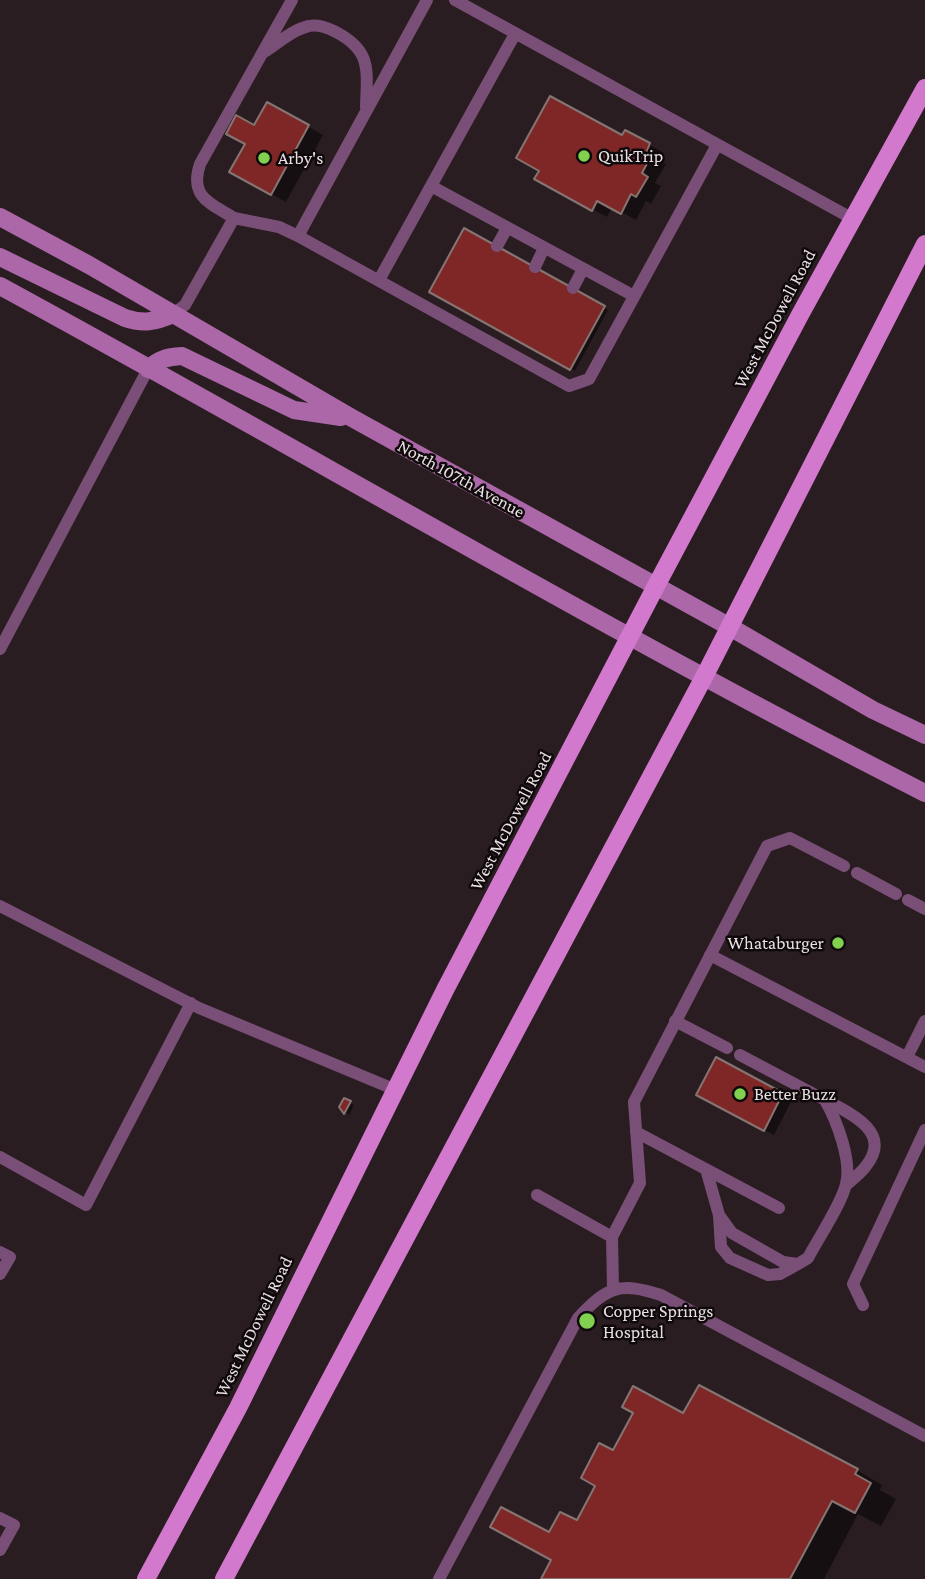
<!DOCTYPE html>
<html>
<head>
<meta charset="utf-8">
<style>
  body { margin:0 }
  canvas { display:block; background:#2a1d21 }
</style>
</head>
<body>
<canvas width="925" height="1579"></canvas>
<script>
const context = document.querySelector('canvas').getContext('2d');
context.lineJoin = 'round';
function fillPath(path, color) {
  context.fillStyle = color;
  context.fill(path, 'evenodd');
}
function trace(path, color, width, dash) {
  context.strokeStyle = color;
  context.lineWidth = width;
  context.lineCap = dash ? 'butt' : 'round';
  context.setLineDash(dash || []);
  context.stroke(path);
}
function drawText(font, color, halo, rows, align = 'center') {
  context.font = font + ' "Crimson Pro",serif';
  context.lineWidth = 5;
  context.setLineDash([]);
  context.textBaseline = 'middle';
  context.strokeStyle = halo;
  context.fillStyle = color;
  for (const [text, x, y, turn = 0] of rows) {
    context.save();
    context.translate(x, y);
    context.rotate((+turn || 0) * Math.PI / 180);
    context.textAlign = isNaN(turn) ? turn : align;
    if (halo) context.strokeText(text, 0, 0);
    context.fillText(text, 0, 0);
    context.restore();
  }
}
fillPath(new Path2D(`
  M 268,104 L 323,135 L 286,202 L 231,172 Z
  M 626,132 L 664,153 L 660,161 L 666,164 L 655,183 L 661,186 L 651,204 L 646,201 L 636,220 L 612,207 L 607,217 L 536,179 L 623,137 Z
  M 465,230 L 608,310 L 575,371 L 431,291 Z
  M 716,1060 L 792,1100 L 774,1135 L 708,1100 Z
  M 345,1100 L 354,1105 L 349,1115 L 341,1107 Z
  M 684,1415 L 857,1470 L 882,1485 L 880,1490 L 896,1499 L 881,1526 L 858,1514 L 824,1579 L 543,1579 L 553,1560 L 550,1535 L 577,1523 L 614,1452 Z`), '#0007');
const building = new Path2D(`
  M 550,96 L 622,135 L 625,130 L 650,143 L 647,151 L 652,154 L 642,173 L 648,177 L 636,197 L 631,194 L 621,214 L 597,201 L 592,211 L 534,179 L 539,171 L 516,158 Z
  M 267,102 L 309,125 L 271,195 L 229,172 L 245,144 L 226,134 L 236,115 L 254,125 Z
  M 464,228 L 605,306 L 570,370 L 429,292 Z
  M 716,1057 L 783,1093 L 764,1131 L 696,1095 Z
  M 344,1098 L 351,1101 L 344,1114 L 339,1107 Z
  M 699,1385 L 858,1469 L 855,1474 L 871,1483 L 855,1513 L 832,1501 L 790,1579 L 541,1579 L 551,1560 L 490,1527 L 501,1507 L 549,1532 L 560,1512 L 577,1520 L 595,1486 L 581,1478 L 599,1443 L 613,1450 L 633,1413 L 622,1407 L 633,1386 L 683,1413 Z`);
fillPath(building, '#7f2726');
trace(building, '#847573', 2);
trace(new Path2D(`
  M 455,0 L 853,219
  M 266,51 C 279,42 294,29 309,26 C 317,24 329,28 336,32 C 372,51 367,70 366,107
  M 431,186 L 634,296
  M 234,218 C 210,203 189,197 200,164 L 292,0
  M 298,236 L 427,0
  M 497,246 L 507,228
  M 535,267 L 544,248
  M 379,280 L 515,34
  M 573,288 L 583,269
  M 173,314 L 185,305 L 234,218 L 279,227 L 298,236 L 569,386 L 589,379 L 717,145
  M 0,649 L 148,369
  M 857,873 L 896,894
  M 908,900 L 925,909
  M 0,906 L 199,1008 L 396,1090
  M 710,955 L 925,1067
  M 675,1021 L 727,1048
  M 907,1057 L 925,1021
  M 825,1100 C 850,1113 893,1132 866,1166 C 861,1173 853,1179 846,1185
  M 636,1132 L 779,1208
  M 0,1157 L 86,1205 L 191,1003
  M 706,1169 L 719,1215 L 732,1233 L 783,1262 L 798,1264 L 808,1258 C 818,1239 842,1203 846,1184 C 852,1161 837,1121 825,1100 L 740,1055
  M 537,1195 L 612,1237 L 613,1289
  M 719,1216 L 721,1247 L 730,1258 L 768,1275 L 780,1274 L 798,1264
  M 612,1237 L 640,1183 L 634,1102 L 767,846 L 790,838 L 844,866
  M 0,1252 L 10,1257 L 0,1274
  M 863,1305 L 853,1284 L 925,1130
  M 0,1518 L 14,1525 L 0,1550
  M 439,1579 L 578,1318 C 608,1286 620,1282 661,1295 L 925,1436`), '#7a4f77', 12);
trace(new Path2D(`
  M 0,217 L 89,265 L 352,418 L 730,627 L 873,710 L 925,735
  M 0,257 L 125,318 C 143,324 155,322 173,314
  M 0,286 C 309,454 611,634 925,793
  M 148,369 C 159,359 167,357 182,356 L 294,410 L 341,417`), '#ac67a8', 18);
trace(new Path2D(`
  M 146,1579 L 238,1408 L 445,990 L 656,586 L 801,313 L 925,88
  M 224,1579 L 704,677 L 925,244`), '#d379cd', 18);
for (const [x, y, r, color] of [
  [584,156,7,"#81d050"],
  [264,158,7,"#81d050"],
  [838,943,7,"#81d050"],
  [740,1094,7,"#81d050"],
  [587,1321,9,"#81d050"]
]) {
  const dot = new Path2D();
  dot.arc(x, y, r, 0, 2 * Math.PI);
  context.fillStyle = color;
  context.fill(dot);
  trace(dot, '#0f090b', 2.5);
}
drawText('18px', '#e9e0e3', '#0f090b', [
  ["QuikTrip",598,156],
  ["Arby's",278,158],
  ["Whataburger",824,943,"right"],
  ["Better Buzz",754,1094],
  ["Copper Springs",603,1311],
  ["Hospital",603,1332]
], 'left');
drawText('18px', '#e9e0e3', '#0f090b', [
  ["West McDowell Road",775,319,-62],
  ["North 107th Avenue",461,479,29],
  ["West McDowell Road",511,821,-62],
  ["West McDowell Road",254,1327,-64]
]);
</script>
</body>
</html>
